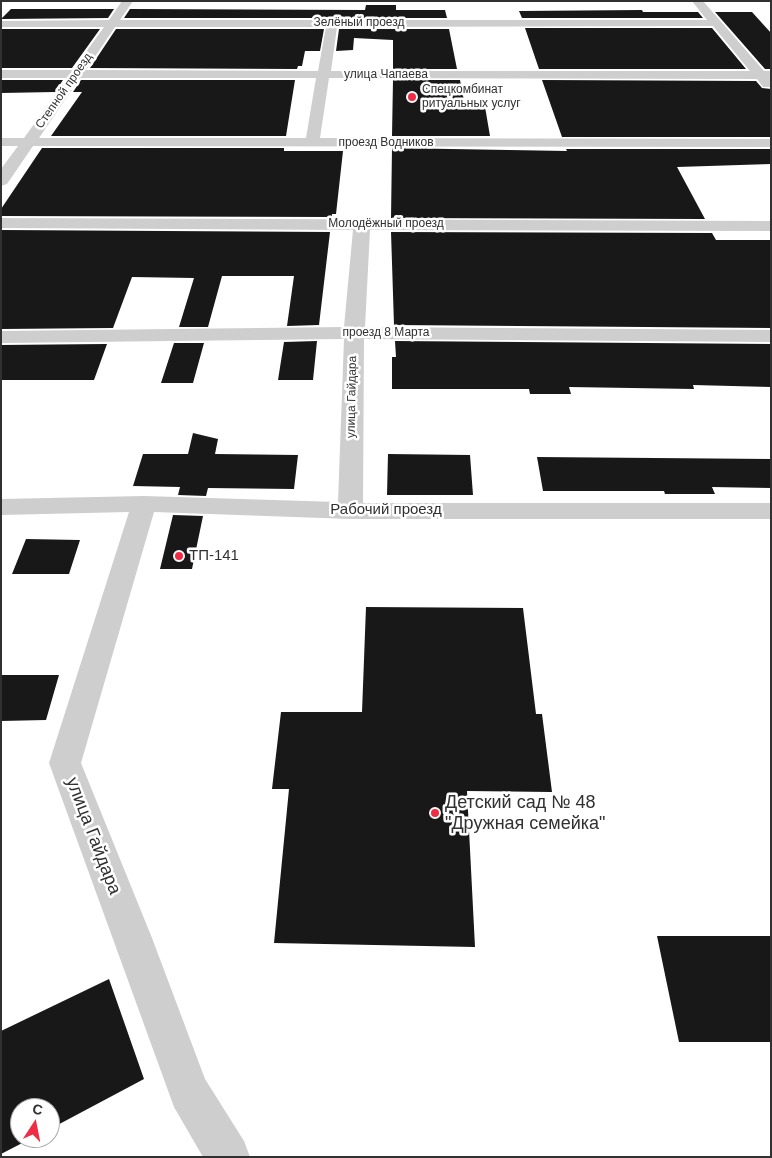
<!DOCTYPE html>
<html>
<head>
<meta charset="utf-8">
<style>
  body { margin:0 }
  #map { position:relative; width:772px; height:1158px; overflow:hidden; background:#fff; font-family:Arial,sans-serif }
  canvas { display:block }
  .frame { position:absolute; inset:0; border:2px solid #313131; pointer-events:none }
  .north { position:absolute; left:10px; top:1098px; width:50px; height:50px; box-sizing:border-box; background:#fff; border:1px solid #adadad; border-radius:50%; rotate:11deg; font-size:14px; font-weight:700; line-height:20px; text-align:center; color:#313131 }
  .north::after { content:''; display:block; margin:auto; width:18px; height:22px; background:#ee2d44; clip-path:polygon(50% 0,100% 100%,50% 72%,0 100%) }
</style>
</head>
<body>
<div id="map">
<canvas width="772" height="1158"></canvas>
<div class="frame"></div>
<div class="north">С</div>
</div>
<script>
const context = document.querySelector('canvas').getContext('2d');
context.lineJoin = 'round';
function fillPath(path, color) {
  context.fillStyle = color;
  context.fill(path, 'evenodd');
}
function trace(path, color, width, dash) {
  context.strokeStyle = color;
  context.lineWidth = width;
  context.lineCap = dash ? 'butt' : 'round';
  context.setLineDash(dash || []);
  context.stroke(path);
}
function drawText(font, color, halo, rows, align = 'center') {
  context.font = font + ' Arial,sans-serif';
  context.lineWidth = 5;
  context.setLineDash([]);
  context.textBaseline = 'middle';
  context.strokeStyle = halo;
  context.fillStyle = color;
  for (const [text, x, y, turn = 0] of rows) {
    context.save();
    context.translate(x, y);
    context.rotate((+turn || 0) * Math.PI / 180);
    context.textAlign = isNaN(turn) ? turn : align;
    if (halo) context.strokeText(text, 0, 0);
    context.fillText(text, 0, 0);
    context.restore();
  }
}
fillPath(new Path2D(`
  M 366,5 L 396,5 L 396,10 L 445,10 L 447,18 L 124,18 L 130,9 L 365,10 Z
  M 11,9 L 114,9 L 108,18 L 1,19 Z
  M 642,10 L 643,12 L 698,12 L 703,18 L 522,18 L 519,11 Z
  M 715,12 L 752,12 L 771,33 L 771,69 L 765,69 Z
  M 525,28 L 712,28 L 746,69 L 539,69 Z
  M 1,29 L 100,29 L 72,68 L 1,68 Z
  M 116,29 L 324,29 L 320,51 L 305,51 L 302,66 L 298,66 L 297,69 L 90,68 Z
  M 339,29 L 449,29 L 457,69 L 393,69 L 393,40 L 354,38 L 353,50 L 336,51 Z
  M 1,80 L 63,80 L 55,92 L 1,93 Z
  M 81,80 L 295,80 L 286,136 L 51,136 L 82,92 L 73,92 Z
  M 393,80 L 460,80 L 464,101 L 484,101 L 490,136 L 392,136 Z
  M 542,80 L 756,81 L 762,88 L 771,89 L 771,137 L 562,137 Z
  M 42,148 L 284,148 L 284,151 L 343,151 L 336,214 L 332,214 L 332,217 L 1,216 L 1,209 Z
  M 392,148 L 567,151 L 566,149 L 771,149 L 771,164 L 677,167 L 705,219 L 391,218 Z
  M 1,230 L 330,232 L 319,325 L 287,326 L 294,276 L 222,276 L 208,327 L 179,327 L 194,278 L 132,277 L 113,328 L 1,329 Z
  M 391,232 L 712,233 L 716,240 L 771,240 L 771,328 L 394,325 Z
  M 317,341 L 313,380 L 278,380 L 284,342 Z
  M 395,341 L 771,344 L 771,387 L 693,385 L 694,389 L 569,387 L 571,394 L 530,394 L 529,389 L 392,389 L 392,357 L 396,357 Z
  M 174,343 L 204,343 L 193,383 L 161,383 Z
  M 107,344 L 94,380 L 1,380 L 1,345 Z
  M 193,433 L 218,439 L 215,454 L 298,455 L 294,489 L 208,488 L 206,496 L 178,495 L 180,487 L 133,486 L 143,454 L 188,454 Z
  M 388,454 L 470,455 L 473,495 L 387,495 Z
  M 537,457 L 771,459 L 771,488 L 712,487 L 715,494 L 665,494 L 664,491 L 543,491 Z
  M 173,515 L 203,516 L 192,569 L 160,569 Z
  M 26,539 L 80,540 L 69,574 L 12,574 Z
  M 366,607 L 523,608 L 536,714 L 542,714 L 552,792 L 467,791 L 475,947 L 274,943 L 289,789 L 272,789 L 281,712 L 362,712 Z
  M 1,675 L 59,675 L 46,720 L 1,721 Z
  M 657,936 L 771,936 L 771,1042 L 679,1042 Z
  M 109,979 L 144,1079 L 50,1129 L 50,1108 L 20,1108 L 20,1138 L 32,1138 L 1,1154 L 1,1031 Z`), '#181818');
fillPath(new Path2D(`
  M 122,1 L 133,1 L 120,20 L 707,20 L 692,1 L 703,1 L 764,71 L 771,71 L 771,87 L 763,87 L 757,79 L 329,78 L 320,138 L 771,139 L 771,147 L 33,146 L 7,184 L 1,186 L 1,169 L 18,146 L 1,146 L 1,138 L 24,138 L 67,78 L 1,78 L 1,70 L 73,70 L 104,27 L 1,27 L 1,21 L 109,20 ZM 713,26 L 750,71 L 331,71 L 337,27 ZM 115,27 L 326,27 L 318,71 L 86,70 ZM 80,78 L 316,78 L 306,138 L 39,138 Z
  M 1,218 L 771,221 L 771,231 L 370,230 L 365,327 L 771,330 L 771,342 L 364,339 L 363,503 L 771,503 L 771,519 L 350,519 L 154,512 L 81,763 L 152,938 L 205,1079 L 244,1141 L 250,1157 L 203,1157 L 174,1107 L 49,763 L 129,512 L 1,515 L 1,499 L 144,496 L 338,502 L 344,339 L 1,343 L 1,331 L 344,327 L 353,230 L 1,228 Z`), '#cecece');
for (const [x, y, r, color] of [
  [412,97,5,"#ee2d44"],
  [179,556,5,"#ee2d44"],
  [435,813,5,"#ee2d44"]
]) {
  const dot = new Path2D();
  dot.arc(x, y, r, 0, 2 * Math.PI);
  context.fillStyle = color;
  context.fill(dot);
  trace(dot, '#fff', 2);
}
drawText('12px', '#313131', '#fff', [
  ["Зелёный проезд",359,23],
  ["улица Чапаева",386,75],
  ["Степной проезд",64,91,-55],
  ["проезд Водников",386,143],
  ["Молодёжный проезд",386,224],
  ["проезд 8 Марта",386,333],
  ["улица Гайдара",352,397,-89]
]);
drawText('12px', '#313131', '#fff', [
  ["Спецкомбинат",422,90],
  ["ритуальных услуг",422,104]
], 'left');
drawText('15px', '#313131', '#fff', [
  ["Рабочий проезд",386,510]
]);
drawText('15px', '#313131', '#fff', [
  ["ТП-141",189,556]
], 'left');
drawText('18px', '#313131', '#fff', [
  ["Детский сад № 48",445,803],
  ["\"Дружная семейка\"",445,824]
], 'left');
drawText('18px', '#313131', '#fff', [
  ["улица Гайдара",93,836,69]
]);
</script>
</body>
</html>
